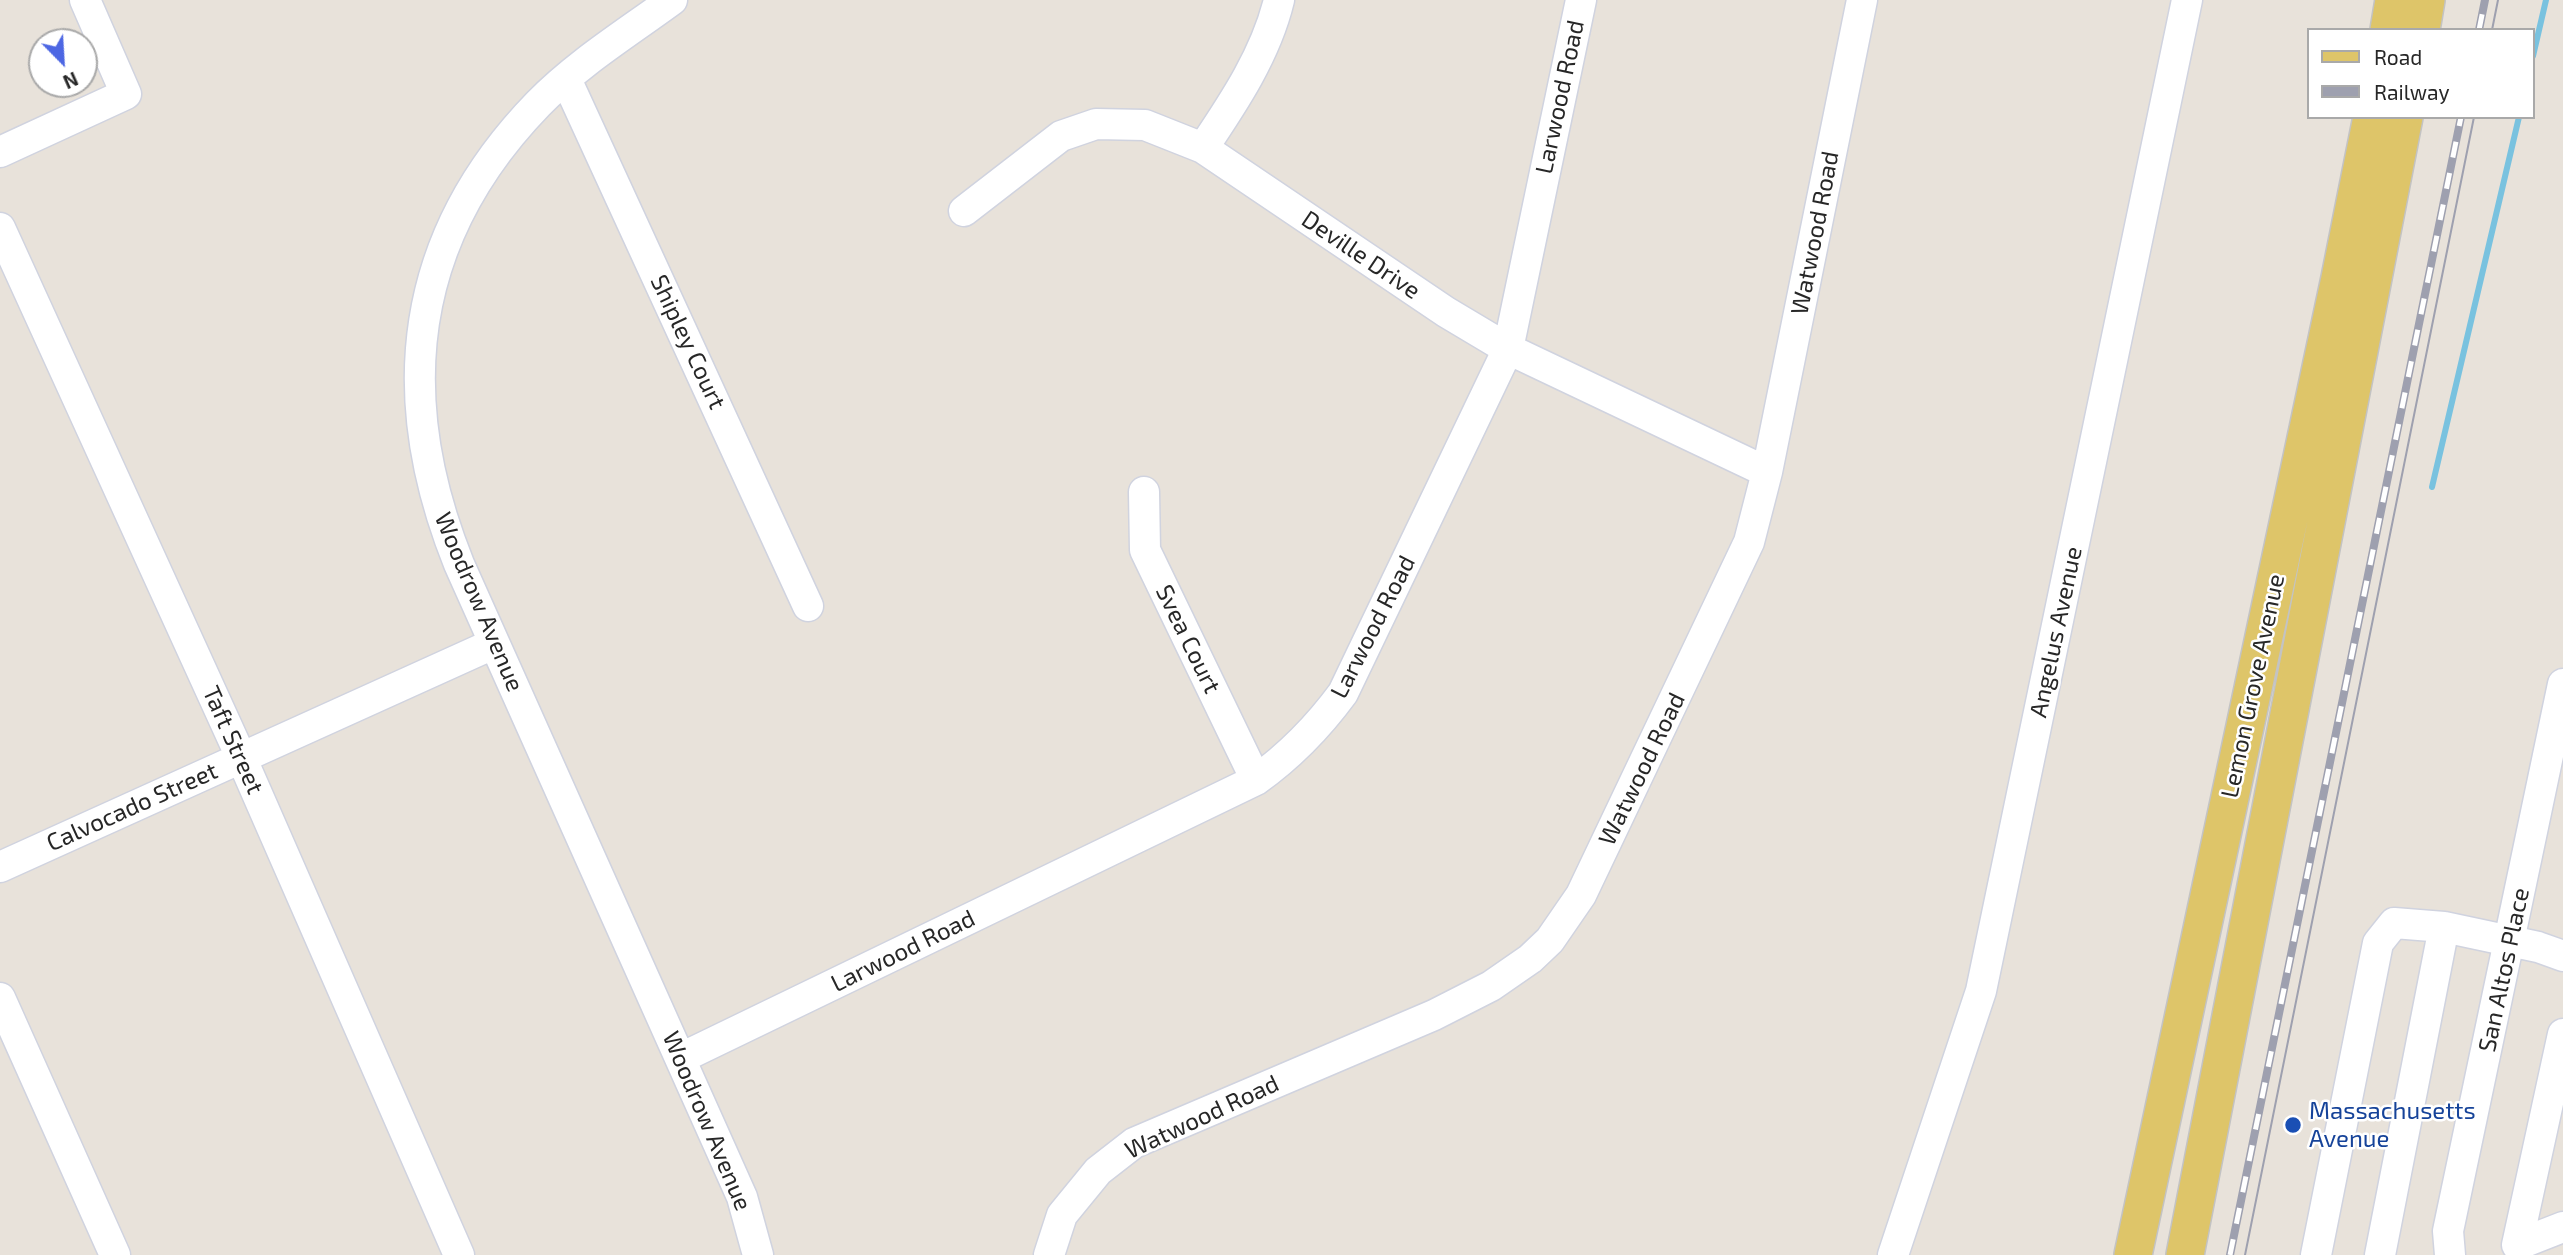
<!DOCTYPE html>
<html>
<head>
<meta charset="utf-8">
<style>
  body { margin:0 }
  #map { position:relative; width:2563px; height:1255px; overflow:hidden; background:#e8e2da; font-family:"Exo 2",sans-serif }
  canvas { display:block }
  .legend { position:absolute; left:2307px; top:28px; width:228px; height:91px; box-sizing:border-box; background:#fff; border:2px solid #a9a9a9; margin:0; padding:9px 12px; list-style:none; font-size:21px; color:#272727 }
  .legend li { display:flex; align-items:center; gap:14px; height:35px }
  .legend b { width:35px; border:2px solid #a9a9a9 }
  .north { position:absolute; left:28px; top:28px; width:70px; height:70px; box-sizing:border-box; background:#fff; border:2px solid #a9a9a9; border-radius:50%; rotate:156deg; font-size:19px; font-weight:700; line-height:28px; text-align:center; color:#272727 }
  .north::after { content:''; display:block; margin:auto; width:24px; height:32px; background:#4d67e3; clip-path:polygon(50% 0,100% 100%,50% 72%,0 100%) }
</style>
</head>
<body>
<div id="map">
<canvas width="2563" height="1255"></canvas>
<ul class="legend">
<li><b style="height:9px;background:#dec569"></b>Road</li>
<li><b style="height:9px;background:#9ea0af"></b>Railway</li>
</ul>
<div class="north">N</div>
</div>
<script>
const context = document.querySelector('canvas').getContext('2d');
context.lineJoin = 'round';
function trace(path, color, width, dash) {
  context.strokeStyle = color;
  context.lineWidth = width;
  context.lineCap = dash ? 'butt' : 'round';
  context.setLineDash(dash || []);
  context.stroke(path);
}
function drawText(font, color, halo, rows, align = 'center') {
  context.font = font + ' "Exo 2",sans-serif';
  context.lineWidth = 5;
  context.setLineDash([]);
  context.textBaseline = 'middle';
  context.strokeStyle = halo;
  context.fillStyle = color;
  for (const [text, x, y, turn = 0] of rows) {
    context.save();
    context.translate(x, y);
    context.rotate((+turn || 0) * Math.PI / 180);
    context.textAlign = isNaN(turn) ? turn : align;
    if (halo) context.strokeText(text, 0, 0);
    context.fillText(text, 0, 0);
    context.restore();
  }
}
trace(new Path2D(`
  M 2533,56 L 2546,0
  M 2432,487 L 2519,117`), '#79c2df', 6);
const minor = new Path2D(`
  M 672,0 C 627,33 577,64 538,104 C 408,238 391,395 459,564 L 742,1197 L 758,1255
  M 566,79 L 808,606
  M 1203,148 C 1234,102 1266,54 1279,0
  M 0,152 L 126,94 L 85,0
  M 964,211 L 1061,136 L 1096,124 L 1145,125 L 1203,148 L 1446,312 L 1508,349 L 1767,472
  M 0,228 L 241,757 L 459,1255
  M 1144,492 L 1145,550 L 1256,780
  M 0,867 L 493,644
  M 2444,927 L 2538,947 L 2563,956
  M 0,998 L 115,1255
  M 2563,1034 L 2517,1245 L 2563,1227
  M 681,1058 L 1256,780 C 1291,755 1318,727 1343,693 L 1508,349 L 1581,0
  M 1049,1255 L 1062,1215 L 1098,1171 L 1134,1143 L 1434,1015 L 1491,986 L 1530,959 L 1550,940 L 1581,895 L 1749,542 L 1767,472 L 1862,0
  M 1893,1255 L 1981,991 L 2187,0
  M 2316,1255 L 2378,943 L 2394,923 L 2444,927 L 2380,1255
  M 2450,1255 L 2448,1231 L 2563,684`);
const major = new Path2D(`
  M 2389,30 L 2394,0
  M 2421,30 L 2426,0
  M 2133,1255 L 2340,278 L 2372,117
  M 2185,1255 L 2404,117`);
trace(minor, '#d0d3df', 33);
trace(major, '#c3c3c3', 40);
trace(minor, '#fff', 30);
trace(major, '#dec569', 37);
trace(new Path2D(`
  M 2492,30 L 2498,0
  M 2245,1255 L 2474,117`), '#9ea0af', 2);
const rail = new Path2D(`
  M 2479,30 L 2485,0
  M 2230,1255 L 2461,117`);
trace(rail, '#9ea0af', 8);
trace(rail, '#fff', 5, [16]);
for (const [x, y, r, color] of [
  [2293,1125,9,"#1a4fb4"]
]) {
  const dot = new Path2D();
  dot.arc(x, y, r, 0, 2 * Math.PI);
  context.fillStyle = color;
  context.fill(dot);
  trace(dot, '#fff', 2.5);
}
drawText('24px', '#272727', '#fff', [
  ["Larwood Road",1560,97,-78],
  ["Watwood Road",1815,233,-79],
  ["Deville Drive",1361,255,34],
  ["Shipley Court",688,342,65],
  ["Woodrow Avenue",479,602,67],
  ["Larwood Road",1373,627,-63],
  ["Angelus Avenue",2056,632,-78],
  ["Svea Court",1188,639,64],
  ["Lemon Grove Avenue",2253,686,-78],
  ["Taft Street",233,740,66],
  ["Watwood Road",1642,769,-64],
  ["Calvocado Street",132,807,-24],
  ["Larwood Road",903,951,-26],
  ["San Altos Place",2504,970,-78],
  ["Watwood Road",1202,1117,-25],
  ["Woodrow Avenue",707,1121,67]
]);
drawText('24px', '#164399', '#fff', [
  ["Massachusetts",2309,1111],
  ["Avenue",2309,1139]
], 'left');
</script>
</body>
</html>
